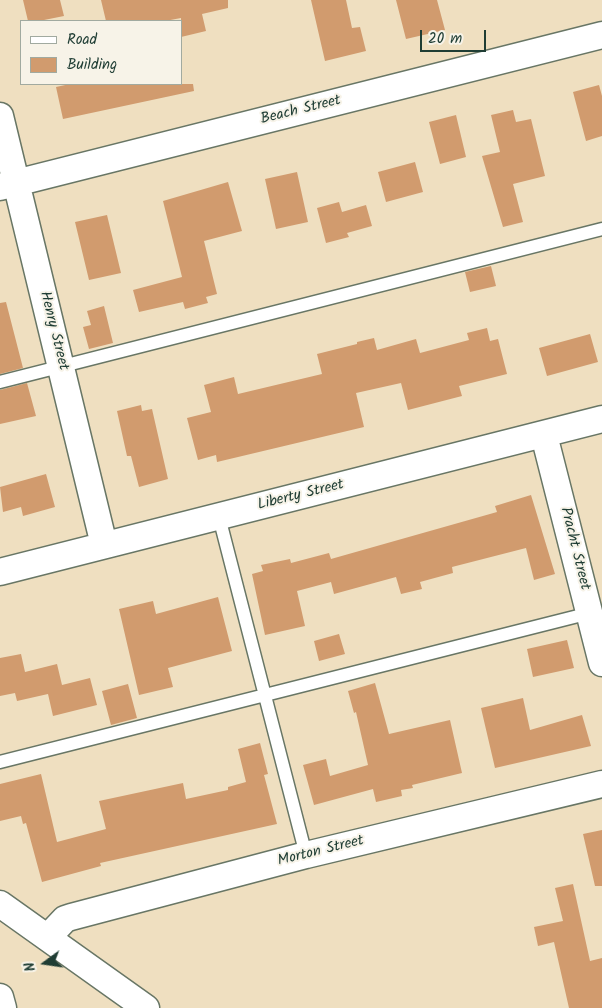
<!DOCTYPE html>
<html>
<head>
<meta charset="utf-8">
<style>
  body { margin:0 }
  #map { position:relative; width:602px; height:1008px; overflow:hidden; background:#efdfc0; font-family:Kalam,sans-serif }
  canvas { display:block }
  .legend { position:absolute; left:20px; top:20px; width:162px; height:65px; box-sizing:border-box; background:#f7f3e8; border:1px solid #a1aaa0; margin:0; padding:6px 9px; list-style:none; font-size:15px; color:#1f3d34 }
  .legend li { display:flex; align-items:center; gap:10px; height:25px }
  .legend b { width:25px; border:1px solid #a1aaa0 }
  .north { position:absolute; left:20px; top:938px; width:50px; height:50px; -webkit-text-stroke:4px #f7f3e8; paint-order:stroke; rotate:256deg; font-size:14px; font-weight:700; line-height:20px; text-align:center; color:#1f3d34 }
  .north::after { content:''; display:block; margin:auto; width:18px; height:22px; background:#1f3d34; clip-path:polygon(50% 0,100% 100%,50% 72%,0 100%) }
  .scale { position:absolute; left:420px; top:30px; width:66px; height:22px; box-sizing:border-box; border:2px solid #1f3d34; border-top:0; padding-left:6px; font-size:15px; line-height:18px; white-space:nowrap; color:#1f3d34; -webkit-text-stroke:4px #f7f3e8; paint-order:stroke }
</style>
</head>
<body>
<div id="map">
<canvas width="602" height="1008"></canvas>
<ul class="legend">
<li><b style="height:6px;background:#fff"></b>Road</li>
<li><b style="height:14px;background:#d19b6e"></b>Building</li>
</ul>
<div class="north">N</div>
<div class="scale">20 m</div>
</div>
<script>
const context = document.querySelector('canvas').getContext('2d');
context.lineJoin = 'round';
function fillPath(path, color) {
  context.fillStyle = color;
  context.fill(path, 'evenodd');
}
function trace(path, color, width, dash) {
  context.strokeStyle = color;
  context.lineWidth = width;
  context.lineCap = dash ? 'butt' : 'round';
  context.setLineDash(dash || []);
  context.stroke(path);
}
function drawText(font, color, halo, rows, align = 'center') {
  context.font = font + ' Kalam,sans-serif';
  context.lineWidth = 4;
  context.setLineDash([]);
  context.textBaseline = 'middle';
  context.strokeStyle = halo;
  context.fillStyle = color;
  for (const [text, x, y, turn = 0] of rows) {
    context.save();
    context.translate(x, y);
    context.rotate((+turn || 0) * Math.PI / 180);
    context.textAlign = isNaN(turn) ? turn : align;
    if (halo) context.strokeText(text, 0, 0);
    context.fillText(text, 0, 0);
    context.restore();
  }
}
fillPath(new Path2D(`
  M 23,0 L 60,0 L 64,16 L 39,21 L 28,21 Z
  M 101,0 L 228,0 L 228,8 L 202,14 L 206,31 L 181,37 L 181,18 L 165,21 L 106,21 Z
  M 311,0 L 346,0 L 352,28 L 360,27 L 366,51 L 325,61 Z
  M 396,0 L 437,0 L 445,30 L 406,39 Z
  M 70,84 L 193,84 L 194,91 L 63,119 L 56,87 Z
  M 599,85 L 602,96 L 602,136 L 586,141 L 573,92 Z
  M 513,110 L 516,122 L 531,119 L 545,176 L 513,184 L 523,222 L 503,227 L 482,156 L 500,152 L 491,115 Z
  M 456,115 L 466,157 L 440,164 L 429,122 Z
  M 415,162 L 423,192 L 386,202 L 378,172 Z
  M 297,172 L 308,222 L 276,229 L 265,179 Z
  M 228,182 L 242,231 L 204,241 L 217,294 L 206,297 L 208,303 L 185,309 L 183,302 L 139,312 L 133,290 L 182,277 L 163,201 Z
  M 339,202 L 342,212 L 366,205 L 372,226 L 347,233 L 349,237 L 326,243 L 317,208 Z
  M 107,215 L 121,273 L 89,280 L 75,222 Z
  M 491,266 L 496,286 L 470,292 L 465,272 Z
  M 6,302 L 23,368 L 0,374 L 0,303 Z
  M 104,306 L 113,343 L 89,349 L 83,327 L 91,325 L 87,311 Z
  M 487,328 L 490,341 L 498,339 L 507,374 L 459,386 L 462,396 L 408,410 L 401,383 L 356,393 L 364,427 L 217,462 L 216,455 L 198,460 L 187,418 L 211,412 L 204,385 L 234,377 L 238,394 L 322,374 L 317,354 L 357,344 L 357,342 L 374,338 L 377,350 L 416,339 L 420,353 L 469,340 L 467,333 Z
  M 590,334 L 598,362 L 547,376 L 539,348 Z
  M 27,383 L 36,416 L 0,424 L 0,390 Z
  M 141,405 L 142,411 L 152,409 L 168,479 L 139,487 L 131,456 L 127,456 L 117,411 Z
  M 46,474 L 55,507 L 23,516 L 21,507 L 3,512 L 0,487 Z
  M 531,495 L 555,574 L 534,580 L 526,548 L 452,567 L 453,573 L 420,582 L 422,589 L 401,594 L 396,577 L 334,594 L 331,582 L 297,591 L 305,626 L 265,635 L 252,574 L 263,571 L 261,565 L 290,559 L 291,563 L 329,553 L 331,559 L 497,512 L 495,506 Z
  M 218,597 L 232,651 L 168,668 L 173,687 L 139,695 L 119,609 L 153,601 L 156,614 Z
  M 339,634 L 345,654 L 319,661 L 314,641 Z
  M 567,640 L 574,668 L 533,677 L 527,649 Z
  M 21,654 L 25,672 L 57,664 L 62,685 L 90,678 L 97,705 L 53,716 L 48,694 L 17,701 L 15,693 L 0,696 L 0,658 Z
  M 375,683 L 389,734 L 450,720 L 462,773 L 412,785 L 413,788 L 401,790 L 402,796 L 376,802 L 373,789 L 314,805 L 303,765 L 326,759 L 330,776 L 368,765 L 356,712 L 354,713 L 348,691 Z
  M 128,684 L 137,718 L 111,725 L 102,691 Z
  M 523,698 L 530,730 L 582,715 L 591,746 L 495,768 L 481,708 Z
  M 260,743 L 268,774 L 264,775 L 277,824 L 100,863 L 101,866 L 42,882 L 26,823 L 23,824 L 21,816 L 0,821 L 0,784 L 41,774 L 57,842 L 106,829 L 99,801 L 183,783 L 186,799 L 228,790 L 228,787 L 246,782 L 238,749 Z
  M 602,830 L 602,886 L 595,886 L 583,834 Z
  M 573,884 L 590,961 L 602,958 L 602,1008 L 569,1008 L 554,942 L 538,946 L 534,927 L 563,921 L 555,888 Z`), '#d19b6e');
const service = new Path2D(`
  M 0,382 L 602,229
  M 219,517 L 306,855
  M 0,762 L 590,613`);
const minor = new Path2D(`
  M 0,116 L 104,545
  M 0,187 L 602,35
  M 544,435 L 602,663
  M 0,572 L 602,419
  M 0,904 L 146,1008
  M 48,937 L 65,919 L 71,917 L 306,855 L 602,784
  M 0,997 L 3,1008`);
trace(service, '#687665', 15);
trace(minor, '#687665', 29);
trace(service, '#fff', 12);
trace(minor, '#fff', 26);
drawText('15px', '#1f3d34', '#f7f3e8', [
  ["Beach Street",301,111,-14],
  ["Henry Street",53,331,76],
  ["Liberty Street",301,496,-14],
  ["Pracht Street",574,549,76],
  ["Morton Street",321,852,-14]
]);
</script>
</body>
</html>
